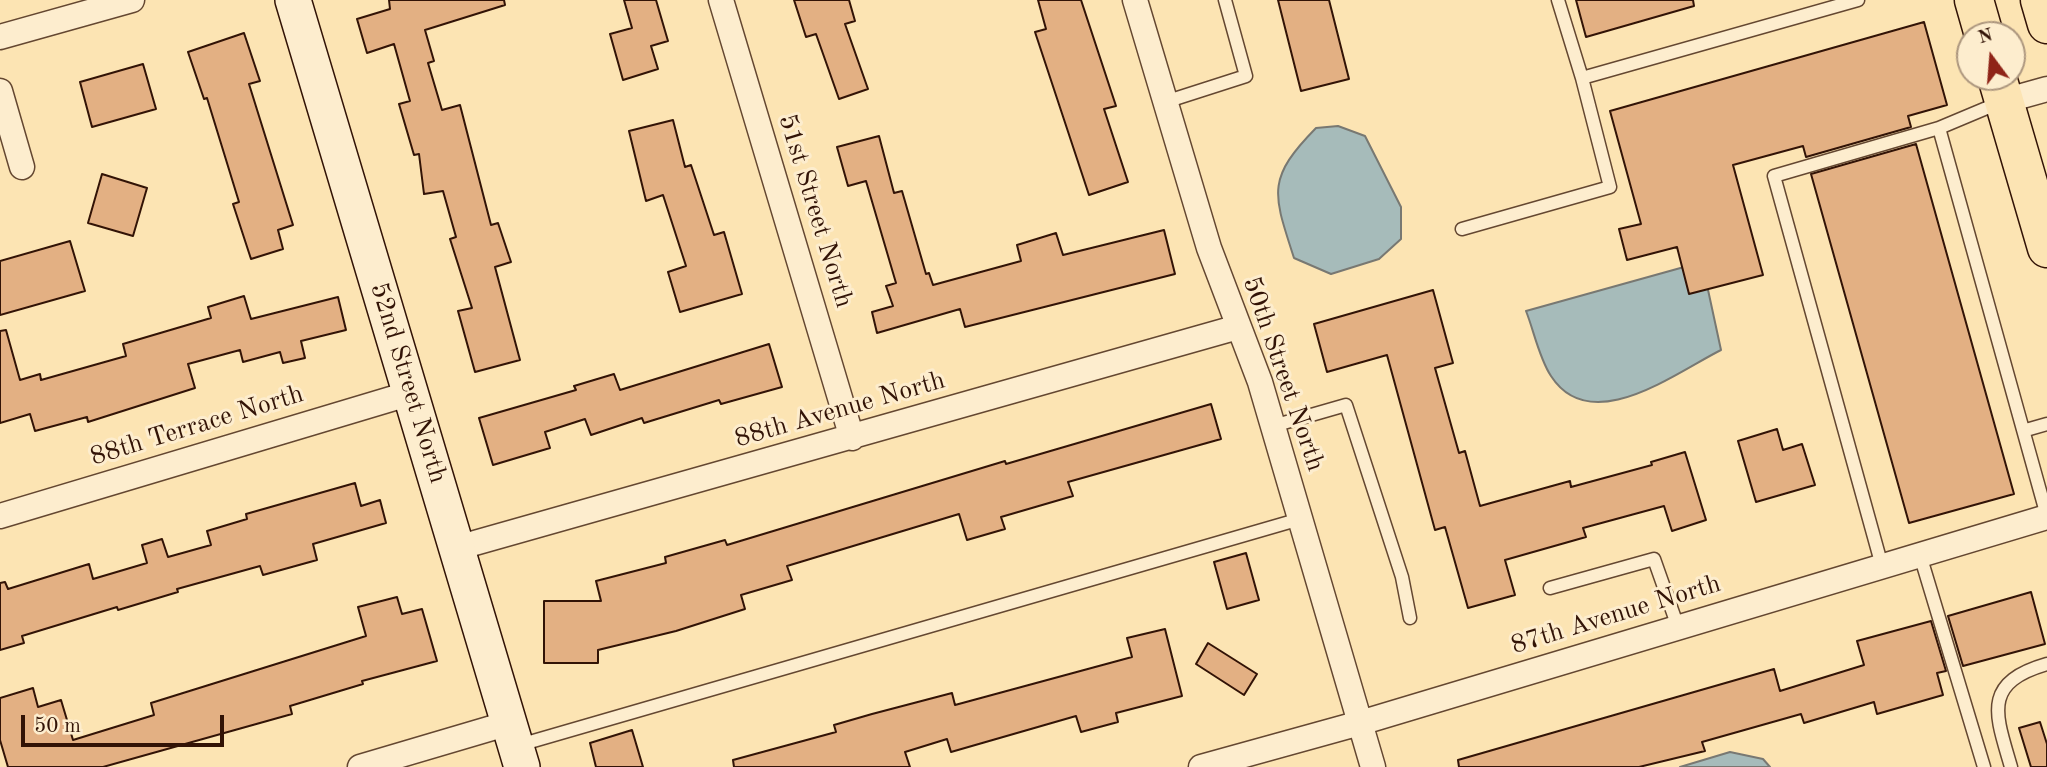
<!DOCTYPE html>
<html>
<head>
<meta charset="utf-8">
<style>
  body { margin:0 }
  #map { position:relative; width:2047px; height:767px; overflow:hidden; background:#fce4b3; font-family:"Old Standard TT",serif }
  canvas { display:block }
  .north { position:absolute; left:1956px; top:21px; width:70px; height:70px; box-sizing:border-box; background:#fdedce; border:2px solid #ac967e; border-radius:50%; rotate:344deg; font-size:19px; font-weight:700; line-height:28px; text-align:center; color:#321306 }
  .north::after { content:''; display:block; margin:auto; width:24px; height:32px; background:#8f2418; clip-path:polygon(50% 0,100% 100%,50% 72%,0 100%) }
  .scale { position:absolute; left:21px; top:715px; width:203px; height:32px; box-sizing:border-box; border:4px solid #321306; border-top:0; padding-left:9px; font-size:21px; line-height:24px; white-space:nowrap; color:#321306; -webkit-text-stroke:5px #fdedce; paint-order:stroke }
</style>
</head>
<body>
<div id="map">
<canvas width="2047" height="767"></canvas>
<div class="north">N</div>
<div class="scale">50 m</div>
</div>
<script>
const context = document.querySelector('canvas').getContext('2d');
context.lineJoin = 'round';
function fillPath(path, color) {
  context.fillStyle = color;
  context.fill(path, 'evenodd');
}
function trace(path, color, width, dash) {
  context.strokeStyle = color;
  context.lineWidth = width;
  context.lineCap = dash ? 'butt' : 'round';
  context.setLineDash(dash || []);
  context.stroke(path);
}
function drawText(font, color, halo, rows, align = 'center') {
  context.font = font + ' "Old Standard TT",serif';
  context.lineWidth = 6;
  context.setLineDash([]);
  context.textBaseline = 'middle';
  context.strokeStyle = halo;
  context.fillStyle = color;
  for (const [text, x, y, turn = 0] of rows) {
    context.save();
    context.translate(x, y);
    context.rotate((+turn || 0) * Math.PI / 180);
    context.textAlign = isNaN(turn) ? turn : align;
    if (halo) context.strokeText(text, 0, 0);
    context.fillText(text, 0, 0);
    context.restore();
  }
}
const water = new Path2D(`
  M 1338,126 L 1365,136 L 1401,207 L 1401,239 L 1379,259 L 1331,274 L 1294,258 C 1273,193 1266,179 1316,128 Z
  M 1702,262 L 1721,350 C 1675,373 1591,438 1551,376 C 1539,358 1534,331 1526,311 Z
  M 1730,752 L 1763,759 L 1770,767 L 1680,767 Z`);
fillPath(water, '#a6bbba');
trace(water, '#787872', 2);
const building = new Path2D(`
  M 389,0 L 504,0 L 505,5 L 425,30 L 434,61 L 428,63 L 442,110 L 460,105 L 491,225 L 498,223 L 511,262 L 495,267 L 520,360 L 475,372 L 458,311 L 472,308 L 450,239 L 456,237 L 443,191 L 424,194 L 419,154 L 414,155 L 399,104 L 410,101 L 394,44 L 367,53 L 357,19 L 390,9 Z
  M 624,0 L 656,0 L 668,41 L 651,46 L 658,69 L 623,80 L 610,34 L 632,28 Z
  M 794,0 L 849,0 L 855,21 L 845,24 L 868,89 L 839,99 L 816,34 L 806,37 Z
  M 1038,0 L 1081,0 L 1116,106 L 1104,109 L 1128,182 L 1089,195 L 1035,32 L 1046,29 Z
  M 1278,0 L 1329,0 L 1349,79 L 1301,91 Z
  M 1576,0 L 1693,0 L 1694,6 L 1586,37 Z
  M 1924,22 L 1947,105 L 1908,116 L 1911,127 L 1806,157 L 1803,146 L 1733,165 L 1763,275 L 1689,294 L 1677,247 L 1627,260 L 1619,229 L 1641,224 L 1610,111 Z
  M 244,33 L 260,81 L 249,84 L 293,225 L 278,230 L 283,249 L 251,259 L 233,204 L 239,202 L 207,98 L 204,99 L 188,52 Z
  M 143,64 L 156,109 L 92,127 L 80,82 Z
  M 673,120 L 685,167 L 691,165 L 714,235 L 724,232 L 742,294 L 680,312 L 668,272 L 686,266 L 663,195 L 646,201 L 629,131 Z
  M 879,136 L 894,193 L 902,191 L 926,274 L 929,273 L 933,285 L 1021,261 L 1017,245 L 1056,233 L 1063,255 L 1164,230 L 1175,274 L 965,327 L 960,309 L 877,333 L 872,312 L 893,306 L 886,286 L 896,283 L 866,181 L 848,186 L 837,147 Z
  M 1916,144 L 2014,494 L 1909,523 L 1811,174 Z
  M 102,174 L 147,188 L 133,236 L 88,223 Z
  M 70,241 L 85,291 L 0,315 L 0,261 Z
  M 1433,290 L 1453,363 L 1435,368 L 1459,453 L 1465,451 L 1480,506 L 1570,481 L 1571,487 L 1652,465 L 1651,462 L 1685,452 L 1706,520 L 1672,531 L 1664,506 L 1583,528 L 1586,537 L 1505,560 L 1515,595 L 1468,608 L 1445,527 L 1435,530 L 1387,355 L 1327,372 L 1314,324 Z
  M 244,296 L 251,319 L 338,297 L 346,330 L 301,341 L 305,358 L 283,363 L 280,352 L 243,362 L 240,350 L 188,364 L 195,388 L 88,422 L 87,417 L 35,431 L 30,414 L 0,423 L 0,331 L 6,330 L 20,380 L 40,374 L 41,380 L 126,356 L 123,344 L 211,318 L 208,307 Z
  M 769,344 L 782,387 L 721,404 L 719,400 L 644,423 L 642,418 L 591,435 L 585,419 L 545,432 L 550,448 L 493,465 L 479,418 L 576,390 L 574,386 L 614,374 L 620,390 Z
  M 1211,404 L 1221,439 L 1068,482 L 1073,496 L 1001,517 L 1005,529 L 967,540 L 959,514 L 787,566 L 792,580 L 741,595 L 745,609 L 676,631 L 598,650 L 598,663 L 544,663 L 544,601 L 601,601 L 596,581 L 666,563 L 665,557 L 725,540 L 727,545 L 1005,461 L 1006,464 Z
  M 1777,429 L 1783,450 L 1802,444 L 1815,485 L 1756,502 L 1738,441 Z
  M 355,483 L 361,506 L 380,500 L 386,523 L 313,544 L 317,560 L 263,575 L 260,566 L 177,589 L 178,592 L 118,610 L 117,607 L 22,636 L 24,643 L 0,650 L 0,583 L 5,582 L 8,589 L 89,564 L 93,579 L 147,563 L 142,545 L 162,539 L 168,557 L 211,545 L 207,531 L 247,519 L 246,514 Z
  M 1246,553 L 1259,600 L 1227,609 L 1214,562 Z
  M 2031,592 L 2045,644 L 1963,666 L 1948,616 Z
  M 397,597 L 402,614 L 422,609 L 437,661 L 362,681 L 363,684 L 290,706 L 292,714 L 103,767 L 8,767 L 0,740 L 0,698 L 33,688 L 38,707 L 61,700 L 73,740 L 154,715 L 151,703 L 366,636 L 358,607 Z
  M 1931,621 L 1946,671 L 1937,673 L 1943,695 L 1877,714 L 1874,702 L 1804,723 L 1801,714 L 1702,742 L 1705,751 L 1639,767 L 1459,767 L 1458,760 L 1774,669 L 1780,691 L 1864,665 L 1857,641 Z
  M 1165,629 L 1182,696 L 1116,713 L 1118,722 L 1081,732 L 1076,716 L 951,752 L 947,739 L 905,752 L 910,767 L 734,767 L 733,760 L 836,732 L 834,725 L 872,714 L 952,693 L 955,705 L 1132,657 L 1127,638 Z
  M 1208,643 L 1257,674 L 1244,695 L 1196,664 Z
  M 2040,722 L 2047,744 L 2047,767 L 2031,767 L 2019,728 Z
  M 632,730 L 643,767 L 596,767 L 590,743 Z`);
fillPath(building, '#e3b083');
trace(building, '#321306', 2);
const lane = new Path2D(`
  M 1558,0 L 1582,78 L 1858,0
  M 1165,102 L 1246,76 L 1225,0
  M 1939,128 L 2047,516
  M 1462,229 L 1610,187 L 1582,78
  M 1273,426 L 1346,405 L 1402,577 L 1410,618
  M 2026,430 L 2047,424
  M 1920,555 L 1984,767
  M 1882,566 L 1774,176 L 1939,128 L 2001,102
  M 1550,588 L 1654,559 L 1678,627
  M 516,746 L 1300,519
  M 2011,767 C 1996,715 1981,683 2047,664`);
const street = new Path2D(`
  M 721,0 L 852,438
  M 1135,0 L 1209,248 L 1260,382 L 1373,767
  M 0,37 L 132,0
  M 0,91 L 22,167
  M 2004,101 L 2047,89
  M 0,516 L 411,393
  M 457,548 L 1238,327
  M 360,767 L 509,723
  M 1201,767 L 1360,723 L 2047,517`);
const secondary = new Path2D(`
  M 293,0 L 522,767`);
const primary = new Path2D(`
  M 1974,0 L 1984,35
  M 2040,0 L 2047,24
  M 1997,77 L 2047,248`);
trace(lane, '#644731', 15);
trace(street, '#644731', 27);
trace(secondary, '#321306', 38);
trace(primary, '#321306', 41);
trace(lane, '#fdedce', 12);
trace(street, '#fdedce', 24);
trace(secondary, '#fdedce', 35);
trace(primary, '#fce4b3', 38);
drawText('26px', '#321306', '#fdedce', [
  ["51st Street North",815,211,73],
  ["50th Street North",1283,374,71],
  ["52nd Street North",408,383,73],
  ["88th Avenue North",840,410,-16],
  ["88th Terrace North",197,426,-17],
  ["87th Avenue North",1616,615,-17]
]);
</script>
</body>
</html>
